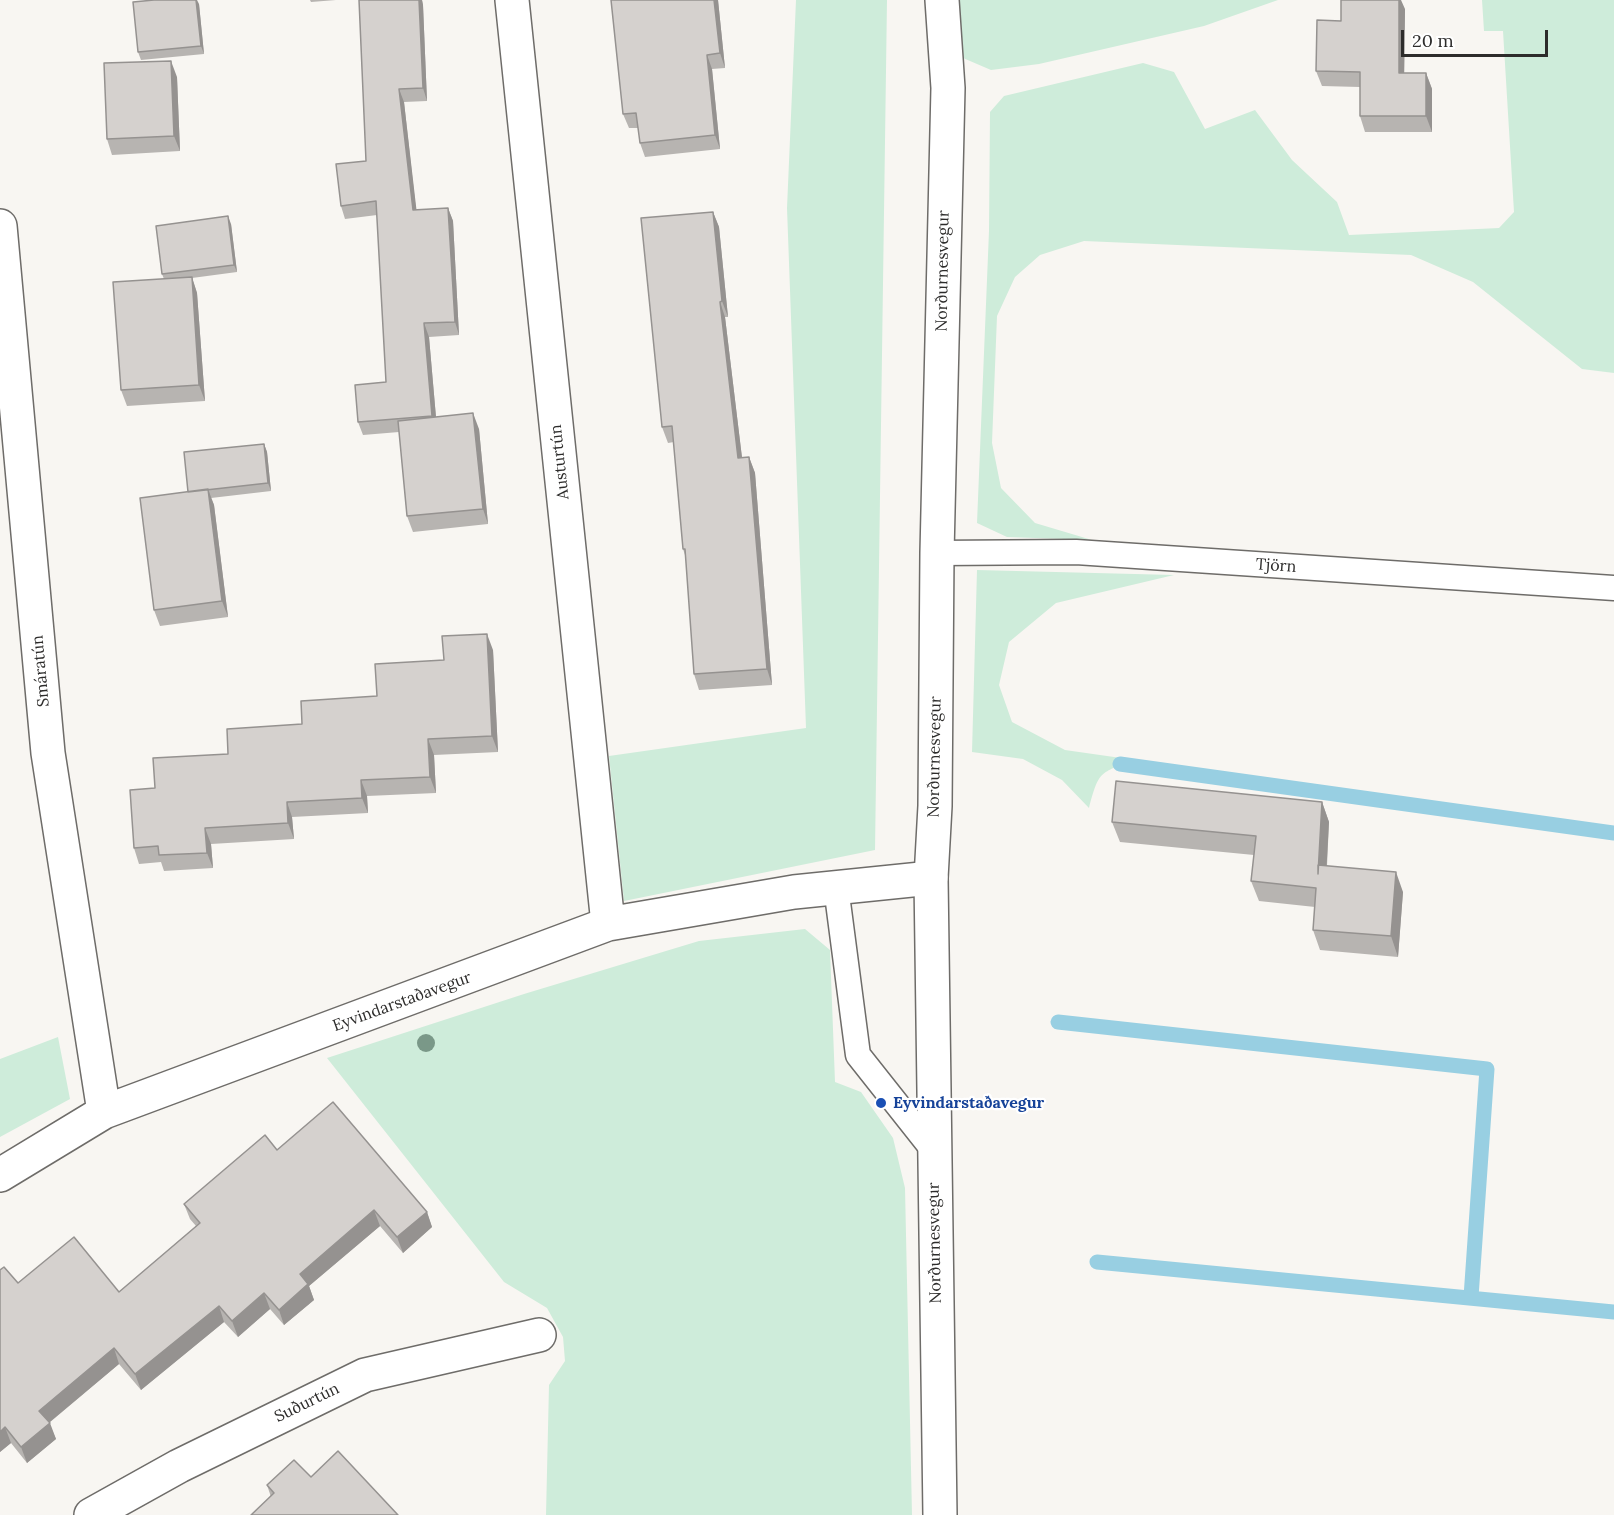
<!DOCTYPE html>
<html>
<head>
<meta charset="utf-8">
<style>
  body { margin:0 }
  #map { position:relative; width:1614px; height:1515px; overflow:hidden; background:#f8f6f2; font-family:Lora,serif }
  canvas { display:block }
  .scale { position:absolute; left:1401px; top:30px; width:147px; height:27px; box-sizing:border-box; border:3px solid #2d2c2b; border-top:0; padding-left:8px; font-size:18px; line-height:21px; white-space:nowrap; color:#2d2c2b; -webkit-text-stroke:4px #fff; paint-order:stroke }
</style>
</head>
<body>
<div id="map">
<canvas width="1614" height="1515"></canvas>
<div class="scale">20 m</div>
</div>
<script>
const context = document.querySelector('canvas').getContext('2d');
context.lineJoin = 'round';
function fillPath(path, color) {
  context.fillStyle = color;
  context.fill(path, 'evenodd');
}
function trace(path, color, width, dash) {
  context.strokeStyle = color;
  context.lineWidth = width;
  context.lineCap = dash ? 'butt' : 'round';
  context.setLineDash(dash || []);
  context.stroke(path);
}
function drawText(font, color, halo, rows, align = 'center') {
  context.font = font + ' Lora,serif';
  context.lineWidth = 4.5;
  context.setLineDash([]);
  context.textBaseline = 'middle';
  context.strokeStyle = halo;
  context.fillStyle = color;
  for (const [text, x, y, turn = 0] of rows) {
    context.save();
    context.translate(x, y);
    context.rotate((+turn || 0) * Math.PI / 180);
    context.textAlign = isNaN(turn) ? turn : align;
    if (halo) context.strokeText(text, 0, 0);
    context.fillText(text, 0, 0);
    context.restore();
  }
}
fillPath(new Path2D(`
  M 796,0 L 887,0 L 875,850 L 624,901 L 609,756 L 806,728 L 787,208 Z
  M 959,0 L 1278,0 L 1204,26 L 1039,64 L 991,70 L 963,58 Z
  M 1482,0 L 1614,0 L 1614,373 L 1582,369 L 1473,282 L 1411,255 L 1084,241 L 1040,255 L 1015,277 L 997,316 L 992,443 L 1001,488 L 1035,523 L 1092,540 L 1007,537 L 977,523 L 989,231 L 990,112 L 1004,96 L 1143,63 L 1174,72 L 1205,129 L 1255,110 L 1292,160 L 1337,202 L 1349,235 L 1499,228 L 1514,212 L 1503,31 L 1484,31 Z
  M 977,570 L 1174,575 L 1056,603 L 1009,642 L 999,685 L 1012,722 L 1065,750 L 1135,760 C 1099,773 1099,771 1089,808 L 1062,780 L 1023,759 L 972,752 Z
  M 805,929 L 830,950 L 835,1082 L 861,1092 L 893,1138 L 905,1188 L 912,1515 L 546,1515 L 549,1385 L 565,1361 L 563,1337 L 547,1308 L 504,1282 L 327,1058 L 524,994 L 699,941 Z
  M 58,1037 L 70,1099 L 0,1137 L 0,1059 Z`), '#ceecda');
trace(new Path2D(`
  M 1120,764 L 1614,833
  M 1058,1022 L 1487,1069 L 1471,1297
  M 1097,1262 L 1614,1312`), '#98cfe2', 15);
const service = new Path2D(`
  M 937,553 L 1076,552 L 1614,588
  M 836,887 L 858,1055 L 934,1151`);
const minor = new Path2D(`
  M 512,0 L 608,924
  M 0,226 L 48,753 L 104,1112
  M 0,1175 L 104,1112 L 608,924 L 794,892 L 931,878
  M 91,1515 L 179,1466 L 365,1375 L 539,1335`);
const tertiary = new Path2D(`
  M 940,1515 L 931,878 L 935,806 L 937,553 L 948,88 L 942,0`);
trace(service, '#6e6c69', 27);
trace(minor, '#6e6c69', 36);
trace(tertiary, '#6e6c69', 36);
trace(service, '#fff', 24);
trace(minor, '#fff', 33);
trace(tertiary, '#fff', 33);
context.fillStyle = '#7a9888';
for (const [x, y] of [
  [426,1043]
]) {
  context.beginPath();
  context.arc(x, y, 9, 0, 2 * Math.PI);
  context.fill();
}
fillPath(new Path2D(`
  M 310,0 L 336,0 L 311,2 Z
  M 359,0 L 422,0 L 423,5 L 427,101 L 404,102 L 416,210 L 448,208 L 453,221 L 459,335 L 429,337 L 436,417 L 479,429 L 488,524 L 413,532 L 407,516 L 399,432 L 363,435 L 358,422 L 386,382 L 377,215 L 345,219 L 341,206 L 366,161 Z
  M 611,0 L 718,0 L 725,68 L 712,69 L 720,149 L 645,157 L 640,143 L 638,128 L 629,128 L 623,114 Z
  M 199,4 L 204,54 L 141,60 L 138,52 Z
  M 1405,9 L 1404,73 L 1426,73 L 1432,89 L 1432,132 L 1365,132 L 1360,116 L 1360,87 L 1322,86 L 1316,71 L 1341,21 Z
  M 177,77 L 180,151 L 112,155 L 107,139 Z
  M 713,212 L 719,227 L 728,317 L 725,317 L 742,458 L 749,457 L 755,473 L 772,685 L 699,690 L 694,674 L 686,558 L 683,549 L 674,442 L 668,443 L 662,427 Z
  M 231,224 L 237,272 L 192,278 L 197,293 L 205,401 L 127,406 L 121,390 L 164,279 L 162,274 Z
  M 264,444 L 267,452 L 271,491 L 211,498 L 214,505 L 228,617 L 160,626 L 154,610 L 188,492 Z
  M 493,650 L 498,752 L 434,755 L 436,793 L 367,796 L 368,813 L 292,817 L 294,839 L 211,844 L 213,868 L 164,871 L 161,862 L 139,864 L 134,848 L 155,788 L 228,754 L 302,724 L 377,696 L 444,660 Z
  M 1322,802 L 1329,822 L 1327,866 L 1403,892 L 1398,957 L 1320,950 L 1313,930 L 1315,907 L 1259,901 L 1251,881 L 1254,855 L 1120,842 L 1112,822 Z
  M 277,1150 L 427,1212 L 432,1227 L 403,1253 L 380,1226 L 309,1286 L 314,1300 L 284,1325 L 270,1309 L 238,1337 L 224,1322 L 141,1390 L 119,1364 L 49,1423 L 56,1439 L 27,1463 L 11,1443 L 0,1452 L 18,1283 L 119,1292 L 196,1226 L 190,1219 L 184,1204 Z
  M 311,1477 L 271,1497 L 267,1485 Z`), '#b7b4b1');
fillPath(new Path2D(`
  M 196,0 L 197,0 L 199,4 L 204,54 L 201,46 Z
  M 419,0 L 422,0 L 423,5 L 427,101 L 423,88 Z
  M 714,0 L 718,0 L 725,68 L 720,53 Z
  M 1399,0 L 1401,0 L 1405,9 L 1404,89 L 1399,73 Z
  M 707,55 L 712,69 L 720,149 L 715,135 Z
  M 171,61 L 177,77 L 180,151 L 174,136 Z
  M 1426,73 L 1432,89 L 1432,132 L 1426,116 Z
  M 399,89 L 404,102 L 418,223 L 413,210 Z
  M 448,208 L 453,221 L 459,335 L 455,322 Z
  M 713,212 L 719,227 L 728,317 L 722,301 Z
  M 228,216 L 231,224 L 237,272 L 234,265 Z
  M 192,277 L 197,293 L 205,401 L 199,385 Z
  M 720,302 L 725,317 L 744,474 L 738,458 Z
  M 424,323 L 429,337 L 437,429 L 432,416 Z
  M 473,413 L 479,429 L 488,524 L 483,509 Z
  M 264,444 L 267,452 L 271,491 L 268,483 Z
  M 749,457 L 755,473 L 772,685 L 767,669 Z
  M 208,489 L 214,505 L 228,617 L 222,601 Z
  M 487,634 L 493,650 L 498,752 L 492,736 Z
  M 428,739 L 434,755 L 436,793 L 430,777 Z
  M 361,780 L 367,796 L 368,813 L 362,798 Z
  M 287,802 L 292,817 L 294,839 L 288,823 Z
  M 1322,802 L 1329,822 L 1325,895 L 1318,874 Z
  M 205,828 L 211,844 L 213,868 L 207,853 Z
  M 1396,872 L 1403,892 L 1398,957 L 1391,936 Z
  M 374,1210 L 380,1226 L 309,1286 L 314,1300 L 284,1325 L 279,1310 L 300,1274 Z
  M 427,1212 L 432,1227 L 403,1253 L 397,1237 Z
  M 264,1293 L 270,1309 L 238,1337 L 232,1321 Z
  M 219,1306 L 224,1322 L 141,1390 L 135,1374 Z
  M 114,1348 L 119,1364 L 45,1426 L 39,1411 Z
  M 50,1423 L 56,1439 L 27,1463 L 21,1447 Z
  M 5,1427 L 11,1443 L 0,1452 L 0,1432 Z`), '#959290');
const building = new Path2D(`
  M 154,0 L 196,0 L 201,46 L 138,52 L 133,2 Z
  M 359,0 L 419,0 L 423,88 L 399,89 L 413,210 L 448,208 L 455,322 L 424,323 L 432,416 L 358,422 L 355,385 L 386,382 L 376,201 L 341,206 L 336,164 L 366,161 Z
  M 611,0 L 714,0 L 720,53 L 707,55 L 715,135 L 640,143 L 636,113 L 623,114 Z
  M 1341,0 L 1399,0 L 1399,73 L 1426,73 L 1426,116 L 1360,116 L 1360,72 L 1316,71 L 1317,20 L 1341,21 Z
  M 171,61 L 174,136 L 107,139 L 104,63 Z
  M 713,212 L 722,301 L 720,302 L 738,458 L 749,457 L 767,669 L 694,674 L 685,549 L 683,549 L 672,426 L 662,427 L 641,218 Z
  M 228,216 L 234,265 L 162,274 L 156,226 Z
  M 192,277 L 199,385 L 121,390 L 113,282 Z
  M 473,413 L 483,509 L 407,516 L 398,421 Z
  M 264,444 L 268,483 L 188,492 L 184,452 Z
  M 208,489 L 222,601 L 154,610 L 140,498 Z
  M 487,634 L 492,736 L 428,739 L 430,777 L 361,780 L 362,798 L 287,802 L 288,823 L 205,828 L 207,853 L 159,855 L 158,846 L 134,848 L 130,790 L 155,788 L 153,758 L 228,754 L 227,729 L 302,724 L 301,701 L 377,696 L 375,664 L 444,660 L 442,636 Z
  M 1116,781 L 1322,802 L 1318,874 L 1318,865 L 1396,872 L 1391,936 L 1313,930 L 1316,888 L 1251,881 L 1256,836 L 1112,822 Z
  M 333,1102 L 427,1212 L 397,1237 L 374,1210 L 300,1274 L 308,1284 L 279,1310 L 264,1293 L 232,1321 L 219,1306 L 135,1374 L 114,1348 L 39,1411 L 50,1423 L 21,1447 L 5,1427 L 0,1432 L 0,1270 L 4,1267 L 18,1283 L 74,1237 L 119,1292 L 200,1223 L 184,1204 L 265,1135 L 277,1150 Z
  M 338,1451 L 398,1515 L 251,1515 L 274,1493 L 267,1485 L 294,1460 L 311,1477 Z`);
fillPath(building, '#d5d1ce');
trace(building, '#959290', 1.5);
for (const [x, y, r, color] of [
  [881,1103,6,"#1a4fb4"]
]) {
  const dot = new Path2D();
  dot.arc(x, y, r, 0, 2 * Math.PI);
  context.fillStyle = color;
  context.fill(dot);
  trace(dot, '#fff', 2);
}
drawText('16px', '#2d2c2b', '#fff', [
  ["Norðurnesvegur",943,271,-89],
  ["Austurtún",560,462,-96],
  ["Tjörn",1276,566,4],
  ["Smáratún",41,671,-95],
  ["Norðurnesvegur",935,757,-89],
  ["Eyvindarstaðavegur",402,1002,-20],
  ["Norðurnesvegur",935,1243,-91],
  ["Suðurtún",307,1403,-26]
]);
drawText('bold 16px', '#164399', '#fff', [
  ["Eyvindarstaðavegur",893,1103]
], 'left');
</script>
</body>
</html>
